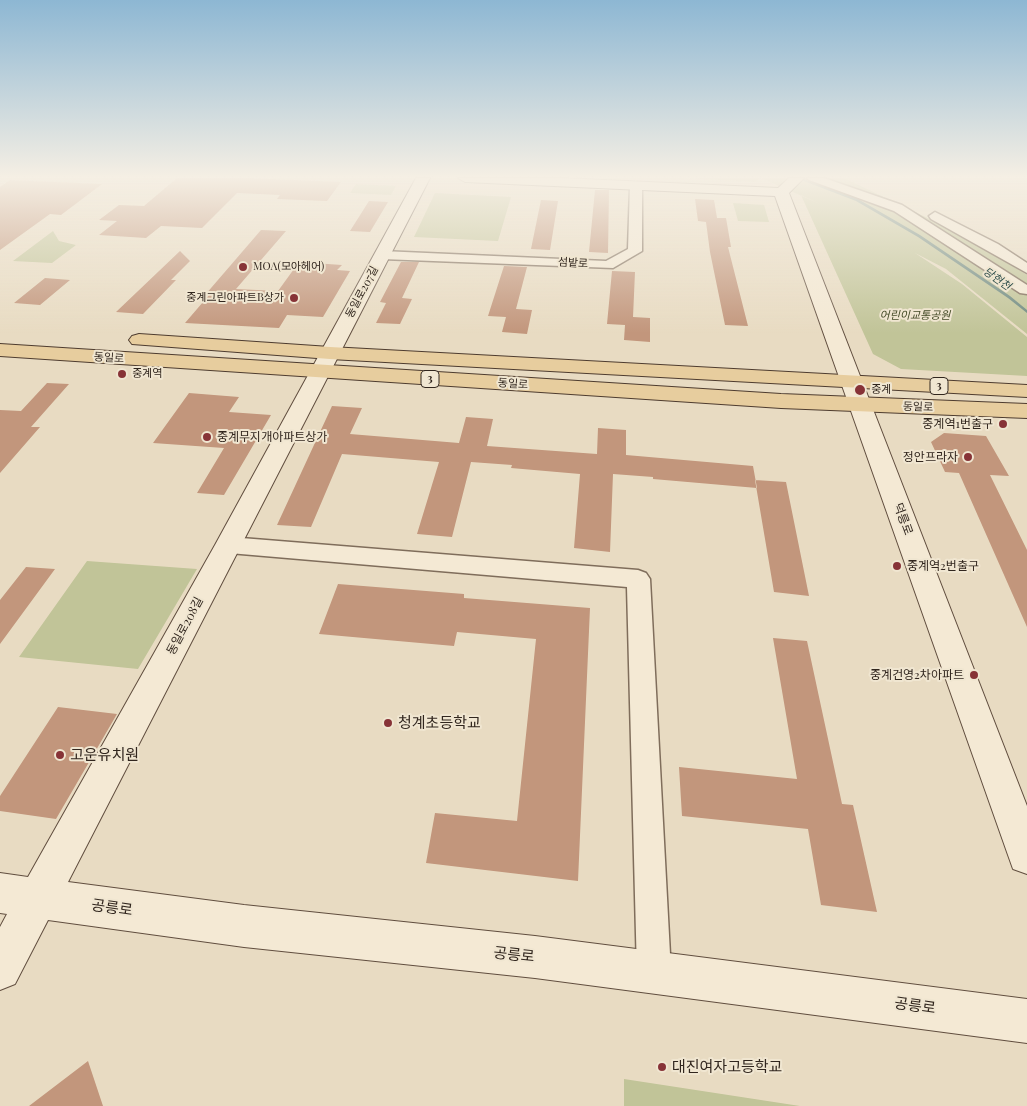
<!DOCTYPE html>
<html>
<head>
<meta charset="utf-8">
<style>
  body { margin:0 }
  canvas { display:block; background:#e8dbc2 }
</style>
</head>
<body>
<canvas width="1027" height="1106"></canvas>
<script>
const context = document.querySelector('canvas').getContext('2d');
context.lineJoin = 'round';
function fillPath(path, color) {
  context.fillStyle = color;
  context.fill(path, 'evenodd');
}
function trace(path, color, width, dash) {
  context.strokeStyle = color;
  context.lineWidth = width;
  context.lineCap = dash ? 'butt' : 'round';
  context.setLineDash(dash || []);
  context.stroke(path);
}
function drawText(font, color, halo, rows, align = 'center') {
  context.font = font + ' "Playfair Display","Noto Sans KR",serif';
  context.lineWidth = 4;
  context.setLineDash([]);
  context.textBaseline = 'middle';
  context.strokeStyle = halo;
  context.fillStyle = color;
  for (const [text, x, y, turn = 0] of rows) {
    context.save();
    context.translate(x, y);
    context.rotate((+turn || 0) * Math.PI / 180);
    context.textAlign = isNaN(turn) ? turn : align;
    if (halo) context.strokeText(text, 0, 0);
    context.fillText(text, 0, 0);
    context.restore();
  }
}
fillPath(new Path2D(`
  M 686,178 L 844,178 L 959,233 L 1027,275 L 1027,334 L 946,269 L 915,253 L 962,284 L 1027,337 L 1027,376 L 901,369 L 873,354 L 801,195 L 820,204 L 761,178 L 754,182 Z
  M 356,184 L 396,186 L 391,195 L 350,193 Z
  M 435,193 L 511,197 L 498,241 L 414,237 Z
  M 733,203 L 764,205 L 769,222 L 738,221 Z
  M 53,231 L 59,241 L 76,245 L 52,263 L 13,261 Z
  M 87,561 L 197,569 L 138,669 L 19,657 Z
  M 624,1079 L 800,1106 L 624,1106 Z`), '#c1c498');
fillPath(new Path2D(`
  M 796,178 L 801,178 L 858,199 L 920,235 L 1010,296 L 1027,310 L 1027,313 L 1008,298 L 918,237 L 856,201 Z`), '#6c887f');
fillPath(new Path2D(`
  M 177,178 L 251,178 L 341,182 L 327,201 L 277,199 L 280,195 L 237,193 L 202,228 L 161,226 L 146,238 L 99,235 L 117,221 L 99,220 L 119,205 L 144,206 Z
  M 10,180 L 102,184 L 61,215 L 50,214 L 0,250 L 0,187 Z
  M 595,190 L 609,190 L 608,253 L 589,252 Z
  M 695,199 L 714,200 L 717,218 L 726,218 L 731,247 L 728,247 L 748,326 L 725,325 L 710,252 L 706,222 L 698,221 Z
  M 541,200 L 558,201 L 550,250 L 531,249 Z
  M 369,201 L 388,202 L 370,232 L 350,231 Z
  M 261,230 L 286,231 L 236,289 L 278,291 L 299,262 L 342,265 L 337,270 L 350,271 L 323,317 L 287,315 L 279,328 L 185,323 L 209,295 L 205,295 Z
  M 180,251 L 190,261 L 171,280 L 176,280 L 143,314 L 116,312 Z
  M 401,262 L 419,262 L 402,298 L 412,299 L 400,324 L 376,323 L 386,303 L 380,302 Z
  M 504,266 L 527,267 L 516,309 L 532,310 L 527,334 L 502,332 L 506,317 L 488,316 Z
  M 612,271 L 635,272 L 633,317 L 650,318 L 650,342 L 624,340 L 625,325 L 607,324 Z
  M 45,278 L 70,280 L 40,305 L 14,303 Z
  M 47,383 L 69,384 L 31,427 L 40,427 L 0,473 L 0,410 L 21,411 Z
  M 189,393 L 239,397 L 229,412 L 271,415 L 224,495 L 197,493 L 224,448 L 153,443 Z
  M 332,406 L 362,408 L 350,434 L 459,443 L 466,417 L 493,419 L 487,446 L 597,454 L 598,428 L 626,430 L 626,455 L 753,466 L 757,488 L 653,479 L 653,477 L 613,474 L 610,552 L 574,548 L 580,474 L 511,468 L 512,465 L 471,462 L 452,537 L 417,534 L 439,462 L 342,454 L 311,527 L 277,525 Z
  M 944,433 L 986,436 L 1009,476 L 990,475 L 1027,550 L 1027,627 L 959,473 L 945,472 L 931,442 Z
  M 755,480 L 786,482 L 809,596 L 774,592 Z
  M 26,567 L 55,569 L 0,644 L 0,600 Z
  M 338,584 L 464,594 L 464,598 L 590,608 L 578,881 L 426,863 L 435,813 L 517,821 L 536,639 L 457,632 L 454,646 L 319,634 Z
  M 773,638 L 807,641 L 842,804 L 853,805 L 877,912 L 821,905 L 808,829 L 682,816 L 679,767 L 797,779 Z
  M 58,707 L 117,714 L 56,819 L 0,811 L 0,796 Z
  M 88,1061 L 103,1106 L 29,1106 Z`), '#c2967c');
const street = new Path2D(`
  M 807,178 L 824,178 L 902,205 L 1027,285 L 1027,294 L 1020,293 L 894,211 L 809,180 Z
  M 636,183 L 642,186 L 642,251 L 613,268 L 382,259 L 375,255 L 382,251 L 606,261 L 628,249 L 630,186 Z
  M 935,212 L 998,244 L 1027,263 L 1027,273 L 931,219 L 929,216 Z
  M 229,537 L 638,570 L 646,573 L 650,579 L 671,973 L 666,985 L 654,990 L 642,985 L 637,973 L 627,587 L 229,553 L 221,551 L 218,545 L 221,539 Z`);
const secondary = new Path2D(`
  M 416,178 L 430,178 L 68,882 L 244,905 L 535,936 L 1027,999 L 1027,1043 L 535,978 L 244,947 L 48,920 L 15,984 L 0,990 L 0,927 L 7,914 L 0,913 L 0,873 L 28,877 L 215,545 Z
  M 458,178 L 562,178 L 778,188 L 789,178 L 804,178 L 789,193 L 1027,806 L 1027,874 L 1013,869 L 1008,855 L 775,196 L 465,182 Z`);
const primary = new Path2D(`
  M 139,334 L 330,347 L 1027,385 L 1027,397 L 330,359 L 132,344 L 129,340 L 132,336 Z
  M 0,344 L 781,394 L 1027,404 L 1027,418 L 781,408 L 0,356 Z`);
trace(street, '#7f6d5b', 3);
trace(secondary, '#614e3f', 2);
trace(primary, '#4e3c2f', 2);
fillPath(street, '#f4e9d4');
fillPath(secondary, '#f4e9d4');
fillPath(primary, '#e7cd9e');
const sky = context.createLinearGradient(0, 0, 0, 333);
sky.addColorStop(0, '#8db7d3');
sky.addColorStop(0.53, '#f5efe4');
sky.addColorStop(1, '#f5efe400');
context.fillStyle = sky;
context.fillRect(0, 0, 1027, 333);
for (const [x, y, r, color] of [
  [243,267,5,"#873337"],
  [294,298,5,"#873337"],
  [122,374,5,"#873337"],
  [860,390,6,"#873337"],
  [1003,424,5,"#873337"],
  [207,437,5,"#873337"],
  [968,457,5,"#873337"],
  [897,566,5,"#873337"],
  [974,675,5,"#873337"],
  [388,723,5,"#873337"],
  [60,755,5,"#873337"],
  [662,1067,5,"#873337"]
]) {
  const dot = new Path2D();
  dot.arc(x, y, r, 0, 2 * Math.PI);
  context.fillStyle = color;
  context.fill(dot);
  trace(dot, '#f0e6d1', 2);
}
drawText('11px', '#31261e', '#f0e6d1', [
  ["섬밭로",573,263,3],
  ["동일로207길",362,292,-62],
  ["동일로",109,358,4],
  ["동일로",513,384,4],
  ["동일로",918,407,2]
]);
drawText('11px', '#31261e', '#f0e6d1', [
  ["MOA(모아헤어)",253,267],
  ["중계그린아파트B상가",284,298,"right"],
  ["중계역",132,374],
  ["중계",871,390]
], 'left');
drawText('italic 11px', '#2f4f4c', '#f0e6d1', [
  ["당현천",997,279,35]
]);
drawText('italic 11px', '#444b27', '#f0e6d1', [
  ["어린이교통공원",915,316]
]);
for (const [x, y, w] of [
  [430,379,18],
  [939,386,18]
]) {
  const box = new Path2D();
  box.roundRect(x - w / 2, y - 8.5, w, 17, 4);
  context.fillStyle = '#f0e6d1';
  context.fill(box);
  trace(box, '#31261e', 1);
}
drawText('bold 11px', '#31261e', null, [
  ["3",430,379],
  ["3",939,386]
]);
drawText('12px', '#31261e', '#f0e6d1', [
  ["중계역1번출구",993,424],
  ["중계무지개아파트상가",217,437,"left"],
  ["정안프라자",958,457],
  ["중계역2번출구",907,566,"left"],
  ["중계건영2차아파트",964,675]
], 'right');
drawText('12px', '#31261e', '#f0e6d1', [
  ["덕릉로",903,519,70],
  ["동일로208길",185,626,-62]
]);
drawText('15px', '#31261e', '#f0e6d1', [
  ["청계초등학교",398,723],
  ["고운유치원",70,755],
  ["대진여자고등학교",672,1067]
], 'left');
drawText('15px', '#31261e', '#f0e6d1', [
  ["공릉로",112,908,8],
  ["공릉로",514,955,6],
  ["공릉로",915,1006,8]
]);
</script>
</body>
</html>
